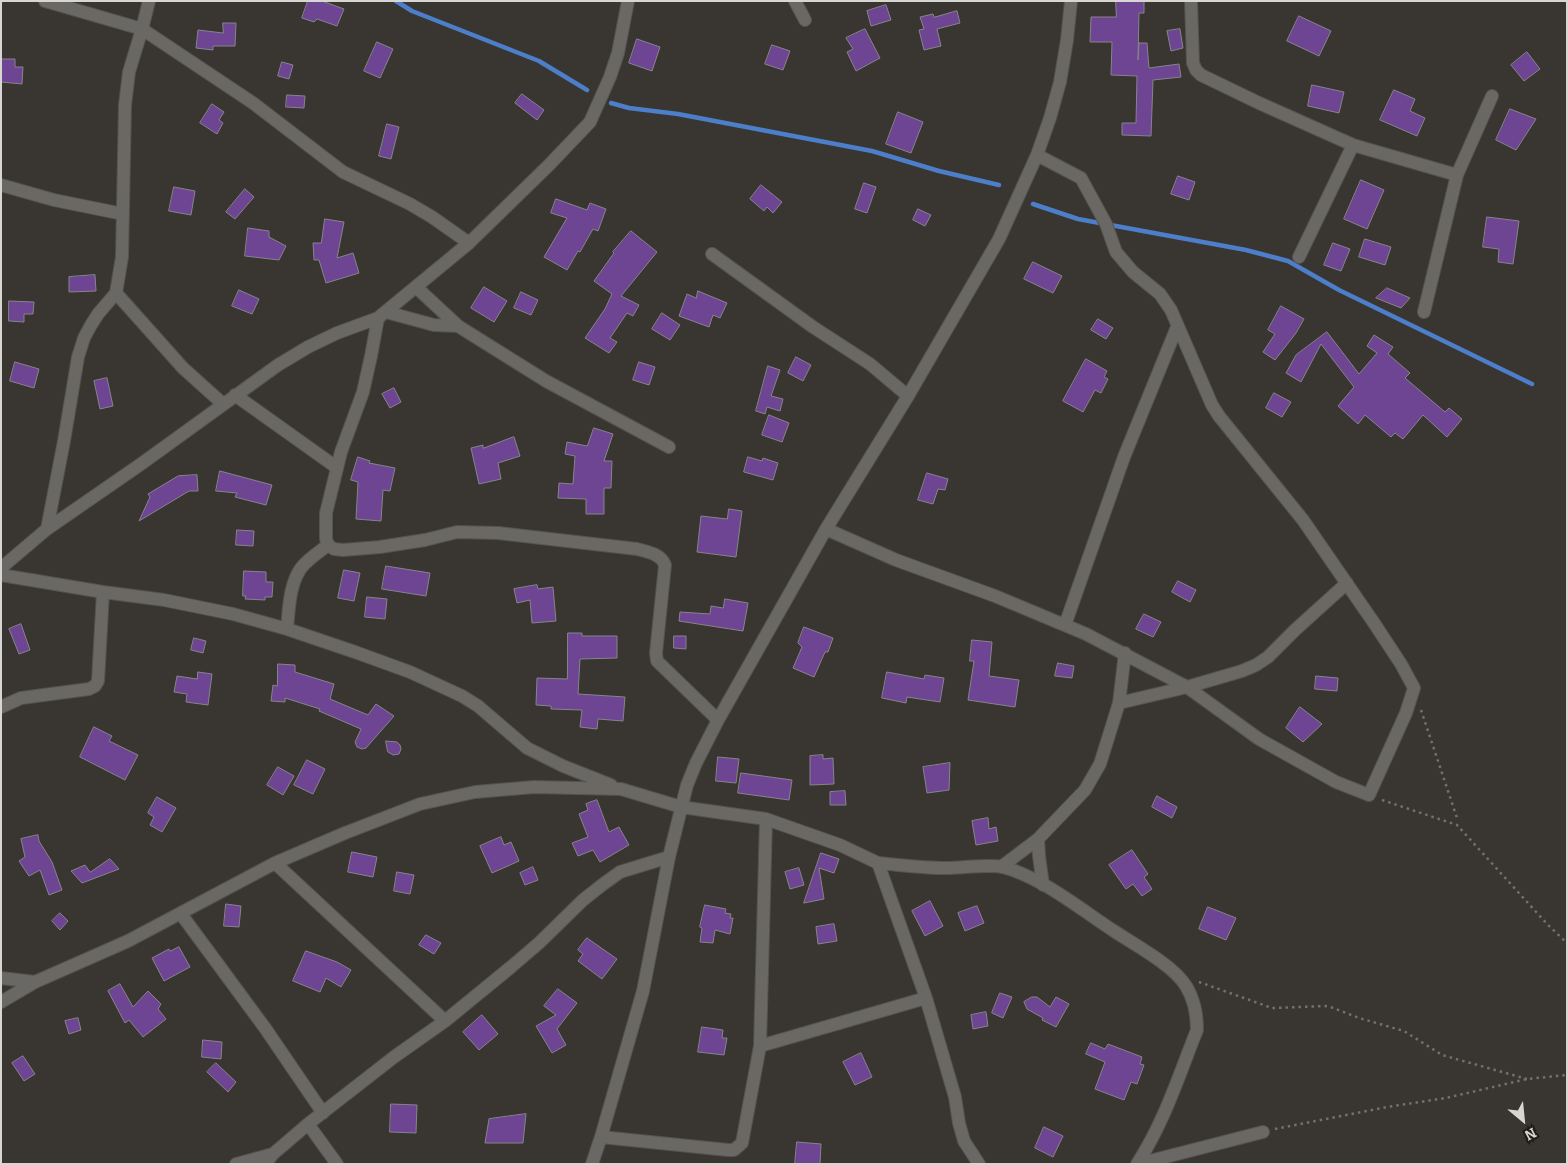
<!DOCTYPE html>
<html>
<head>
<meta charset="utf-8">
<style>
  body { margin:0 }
  #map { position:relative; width:1568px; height:1165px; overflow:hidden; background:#393530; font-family:Bitter,serif }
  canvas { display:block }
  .frame { position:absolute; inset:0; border:2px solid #d8d6d2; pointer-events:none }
  .north { position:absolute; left:1498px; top:1095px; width:50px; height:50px; -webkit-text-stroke:4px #1f1d1a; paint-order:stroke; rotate:152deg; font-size:14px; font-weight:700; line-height:20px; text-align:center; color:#d8d6d2 }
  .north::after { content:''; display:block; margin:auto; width:18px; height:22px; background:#d8d6d2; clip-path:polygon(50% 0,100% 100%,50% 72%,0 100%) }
</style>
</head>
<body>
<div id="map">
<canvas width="1568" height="1165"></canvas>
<div class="frame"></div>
<div class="north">N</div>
</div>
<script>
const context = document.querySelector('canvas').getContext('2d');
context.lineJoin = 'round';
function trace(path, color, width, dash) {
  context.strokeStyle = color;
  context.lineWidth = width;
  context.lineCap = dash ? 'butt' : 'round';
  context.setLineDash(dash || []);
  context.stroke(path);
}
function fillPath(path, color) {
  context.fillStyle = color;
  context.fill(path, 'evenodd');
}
trace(new Path2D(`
  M 396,1 L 412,11 L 539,61 L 587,90
  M 611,103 L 629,108 L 678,114 L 872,151 L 939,171 L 999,185
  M 1033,204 L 1078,219 L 1246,250 L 1288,261 L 1339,290 L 1532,384`), '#4d7ec9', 4.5);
const building = new Path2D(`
  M 308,1 L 322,1 L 344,9 L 337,26 L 317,19 L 314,22 L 302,18 Z
  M 1116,1 L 1144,1 L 1144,13 L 1139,13 L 1138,60 L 1139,43 L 1147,43 L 1149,68 L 1179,64 L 1181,77 L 1153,80 L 1151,136 L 1122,135 L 1122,123 L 1136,123 L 1137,76 L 1111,75 L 1112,42 L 1090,42 L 1091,17 L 1116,17 Z
  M 886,5 L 891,20 L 871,26 L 867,11 Z
  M 957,11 L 960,23 L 937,29 L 941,46 L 924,50 L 919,30 L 924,29 L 920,17 L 933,14 L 934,17 Z
  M 1299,16 L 1331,31 L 1319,56 L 1287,41 Z
  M 223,23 L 236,23 L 235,46 L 213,46 L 213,50 L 196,48 L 198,30 L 223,33 Z
  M 865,29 L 880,58 L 856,71 L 847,52 L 853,49 L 846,38 Z
  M 1180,29 L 1183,48 L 1171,51 L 1167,31 Z
  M 637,39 L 660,47 L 652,71 L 629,63 Z
  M 377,42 L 393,49 L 380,78 L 364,71 Z
  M 772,45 L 790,51 L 783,70 L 765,64 Z
  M 1527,52 L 1540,69 L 1524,81 L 1511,65 Z
  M 1,59 L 15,59 L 15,67 L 23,67 L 22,84 L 1,82 Z
  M 282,62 L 293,65 L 289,79 L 278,76 Z
  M 1312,85 L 1344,92 L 1339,113 L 1308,106 Z
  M 1394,90 L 1415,99 L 1410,111 L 1425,118 L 1417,136 L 1380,120 Z
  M 522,94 L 544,110 L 537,120 L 515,103 Z
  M 287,95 L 305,96 L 304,108 L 286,107 Z
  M 212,104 L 224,112 L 219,120 L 223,123 L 217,134 L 200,123 Z
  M 1510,109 L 1536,119 L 1516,150 L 1496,140 Z
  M 898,112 L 923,122 L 911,153 L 886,144 Z
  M 387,124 L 399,127 L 391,159 L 379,156 Z
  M 1178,176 L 1195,182 L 1189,200 L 1171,194 Z
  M 1361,180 L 1384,190 L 1367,229 L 1344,219 Z
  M 864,183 L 876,187 L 867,213 L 855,209 Z
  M 761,185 L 782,202 L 773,213 L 767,207 L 764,211 L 750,199 Z
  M 174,187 L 195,191 L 191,215 L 169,211 Z
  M 245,189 L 254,197 L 235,219 L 226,212 Z
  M 556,199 L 587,210 L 590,203 L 606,209 L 598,231 L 593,229 L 580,252 L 578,251 L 567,270 L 544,257 L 567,218 L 551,213 Z
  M 918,209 L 931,215 L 925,226 L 913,220 Z
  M 1487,217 L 1519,221 L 1513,264 L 1498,262 L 1499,249 L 1483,247 Z
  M 325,219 L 344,222 L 337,258 L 353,253 L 359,273 L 326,283 L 319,260 L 314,260 L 313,243 L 321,243 Z
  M 248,228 L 269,231 L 269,237 L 286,246 L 279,260 L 245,256 Z
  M 631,231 L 657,252 L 621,296 L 639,305 L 633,316 L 627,313 L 610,338 L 617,342 L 609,353 L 585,338 L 605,309 L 612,294 L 594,281 L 614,253 L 613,252 Z
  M 1365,239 L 1391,247 L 1385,265 L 1359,257 Z
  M 1333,243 L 1350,249 L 1341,271 L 1324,265 Z
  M 1033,262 L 1062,276 L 1053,293 L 1024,279 Z
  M 95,275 L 96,291 L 69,292 L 69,277 Z
  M 484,287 L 507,301 L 494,322 L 471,308 Z
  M 1387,288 L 1410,298 L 1401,308 L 1376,298 Z
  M 239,290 L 259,299 L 252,314 L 232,306 Z
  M 698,291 L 727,303 L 720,318 L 713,315 L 709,327 L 679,316 L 687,294 L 696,298 Z
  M 521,292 L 538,300 L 531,315 L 514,308 Z
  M 9,301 L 34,302 L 33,314 L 24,314 L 24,322 L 9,321 Z
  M 1281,306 L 1304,319 L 1296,333 L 1275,360 L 1263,352 L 1275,334 L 1268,330 Z
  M 662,313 L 680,325 L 670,340 L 652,329 Z
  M 1098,319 L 1113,328 L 1106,339 L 1091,330 Z
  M 1327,332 L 1359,374 L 1377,353 L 1367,346 L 1374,335 L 1393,347 L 1388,354 L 1410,373 L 1405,378 L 1445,412 L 1449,408 L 1462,419 L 1447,437 L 1423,415 L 1403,439 L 1395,433 L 1391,437 L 1365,415 L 1358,424 L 1338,406 L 1354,387 L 1321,344 L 1301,382 L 1286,373 L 1296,355 Z
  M 796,357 L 811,365 L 803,381 L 788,373 Z
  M 1086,359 L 1107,371 L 1104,377 L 1108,379 L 1101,393 L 1095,390 L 1083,412 L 1063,401 Z
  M 15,362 L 39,369 L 34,388 L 10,381 Z
  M 639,362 L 655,367 L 649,385 L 633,380 Z
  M 768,366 L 780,370 L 771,396 L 783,399 L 780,411 L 767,407 L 765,414 L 756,411 Z
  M 107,378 L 113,406 L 100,409 L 94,381 Z
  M 394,388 L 401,402 L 390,408 L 382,394 Z
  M 1274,393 L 1291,402 L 1282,417 L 1266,408 Z
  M 769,415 L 789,423 L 782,442 L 762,435 Z
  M 594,428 L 613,434 L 604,461 L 612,461 L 611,488 L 604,488 L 604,514 L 586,514 L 586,499 L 558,498 L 559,483 L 573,484 L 575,456 L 565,454 L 567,442 L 587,446 Z
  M 514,437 L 520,456 L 498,463 L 501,479 L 479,484 L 471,448 L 483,445 L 483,448 Z
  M 358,457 L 370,461 L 369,463 L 395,468 L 390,491 L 383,490 L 381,521 L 356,519 L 358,482 L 351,480 Z
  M 748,457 L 762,461 L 763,458 L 778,463 L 773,480 L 744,472 Z
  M 220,471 L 272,485 L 266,505 L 235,497 L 237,493 L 216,491 Z
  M 927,473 L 948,479 L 945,490 L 938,489 L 933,504 L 918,500 Z
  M 197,475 L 198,491 L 189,491 L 139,521 L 150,497 L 148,494 L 178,476 Z
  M 729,509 L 742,511 L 736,557 L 697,552 L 701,516 L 727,519 Z
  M 237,530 L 254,531 L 253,546 L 236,545 Z
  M 386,566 L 430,573 L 426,596 L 382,589 Z
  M 344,570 L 360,573 L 354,601 L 338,598 Z
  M 244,571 L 266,572 L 266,582 L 273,582 L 272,597 L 265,597 L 265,600 L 245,599 L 246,596 L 243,596 Z
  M 1178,581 L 1196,590 L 1190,602 L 1172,592 Z
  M 537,585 L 538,589 L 553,587 L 556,621 L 532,623 L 530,600 L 517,603 L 514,589 Z
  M 367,597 L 387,599 L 385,619 L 365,617 Z
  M 725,599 L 748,603 L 743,631 L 679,621 L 680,612 L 710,614 L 711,606 L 723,608 Z
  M 1144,614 L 1161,622 L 1153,637 L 1136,629 Z
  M 21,624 L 30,650 L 19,654 L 9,629 Z
  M 804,627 L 833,638 L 828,652 L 825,652 L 814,677 L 793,668 L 802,647 L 798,643 Z
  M 568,633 L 582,633 L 582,636 L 617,636 L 617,658 L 580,659 L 578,694 L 625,697 L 623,721 L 598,719 L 597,729 L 580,727 L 582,710 L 551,709 L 551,706 L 536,705 L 537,678 L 567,679 Z
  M 674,636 L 686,636 L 686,649 L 674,648 Z
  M 194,638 L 206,641 L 203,653 L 191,650 Z
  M 972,640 L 992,642 L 989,676 L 1019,680 L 1015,707 L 968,700 L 974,661 L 970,661 Z
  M 1058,663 L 1074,666 L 1072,678 L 1055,676 Z
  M 278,664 L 295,665 L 295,672 L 334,684 L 330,699 L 368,715 L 376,704 L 394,716 L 366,748 L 362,749 L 357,747 L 355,742 L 361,729 L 319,711 L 320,709 L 285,698 L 285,702 L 271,701 L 273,685 L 277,686 Z
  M 198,672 L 212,674 L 208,705 L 186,702 L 187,694 L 174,692 L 177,676 L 197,679 Z
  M 887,672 L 924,679 L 925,675 L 944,678 L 940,702 L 907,697 L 906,703 L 882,698 Z
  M 1316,676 L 1338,678 L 1337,691 L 1315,689 Z
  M 1300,707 L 1322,724 L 1303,742 L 1286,728 Z
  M 94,727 L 112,736 L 109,741 L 138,755 L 125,780 L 80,757 Z
  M 386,741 L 397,742 L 400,745 L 401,749 L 399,754 L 393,755 L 388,752 Z
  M 823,755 L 823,759 L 833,758 L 834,784 L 810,785 L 810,756 Z
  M 718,757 L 739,759 L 736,783 L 716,781 Z
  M 307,760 L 325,769 L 313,794 L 294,785 Z
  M 950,763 L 949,790 L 927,793 L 923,767 Z
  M 278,767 L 294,776 L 283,795 L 267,785 Z
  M 741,773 L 792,780 L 789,800 L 738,793 Z
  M 845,791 L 846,805 L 830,805 L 830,792 Z
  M 1157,796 L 1177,807 L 1172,818 L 1152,807 Z
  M 157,797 L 176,808 L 162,832 L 150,825 L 154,817 L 148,813 Z
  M 597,800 L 609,832 L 619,827 L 629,845 L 600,862 L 593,850 L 578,856 L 572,843 L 588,837 L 579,814 L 588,810 L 586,804 Z
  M 988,818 L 989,829 L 996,827 L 998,841 L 976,845 L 972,821 Z
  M 38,835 L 39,841 L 52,862 L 62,890 L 49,895 L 40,870 L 29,876 L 19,861 L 25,857 L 21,839 Z
  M 501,837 L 504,845 L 511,842 L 519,861 L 492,873 L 480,846 Z
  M 1132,850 L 1148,874 L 1144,877 L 1152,889 L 1142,896 L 1133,884 L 1126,889 L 1109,865 Z
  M 352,852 L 377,857 L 373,877 L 348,872 Z
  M 821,853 L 839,859 L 834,873 L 819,868 L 824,899 L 804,903 Z
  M 110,859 L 119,869 L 82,883 L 71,871 L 85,865 L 90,872 Z
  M 533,867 L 538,880 L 525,885 L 520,873 Z
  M 799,868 L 804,885 L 790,889 L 785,872 Z
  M 397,872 L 414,875 L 410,894 L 394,891 Z
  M 930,901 L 943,926 L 925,936 L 912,911 Z
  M 226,904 L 241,906 L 239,927 L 224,926 Z
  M 705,905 L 726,909 L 725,913 L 731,914 L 730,918 L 733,918 L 730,934 L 715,930 L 713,943 L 700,942 L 702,928 L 700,927 Z
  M 977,906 L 984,923 L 965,931 L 958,913 Z
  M 1208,907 L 1236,918 L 1226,940 L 1199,929 Z
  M 60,913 L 68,921 L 60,930 L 52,921 Z
  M 834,924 L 837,941 L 818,944 L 816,927 Z
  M 426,935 L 441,943 L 434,954 L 419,945 Z
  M 587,938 L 617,959 L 602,979 L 578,961 L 583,954 L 578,950 Z
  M 179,947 L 190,967 L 164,981 L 152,958 L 169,949 L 170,951 Z
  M 306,951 L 337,962 L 351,970 L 341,987 L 326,978 L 320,992 L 293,981 Z
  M 120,984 L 133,1007 L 148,991 L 161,1004 L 158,1009 L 166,1019 L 143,1037 L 129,1020 L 125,1023 L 108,991 Z
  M 558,989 L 577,1003 L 557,1029 L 566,1045 L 552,1053 L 536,1026 L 556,1015 L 544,1006 Z
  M 1000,993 L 1012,997 L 1003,1018 L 992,1013 Z
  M 1032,997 L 1037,997 L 1050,1007 L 1056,997 L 1069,1004 L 1056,1027 L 1042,1020 L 1043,1018 L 1027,1009 L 1024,1002 Z
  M 986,1012 L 988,1026 L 973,1029 L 971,1015 Z
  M 482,1015 L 498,1034 L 479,1050 L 463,1032 Z
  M 78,1018 L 81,1030 L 69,1034 L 65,1021 Z
  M 702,1027 L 723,1030 L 722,1038 L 727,1038 L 724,1055 L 698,1052 Z
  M 203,1040 L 222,1042 L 221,1059 L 202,1057 Z
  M 1091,1043 L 1105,1049 L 1108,1044 L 1142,1057 L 1140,1064 L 1144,1065 L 1137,1084 L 1131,1082 L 1124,1100 L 1095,1089 L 1105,1062 L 1086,1054 Z
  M 861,1053 L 872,1077 L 855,1085 L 843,1062 Z
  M 23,1056 L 35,1074 L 24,1081 L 12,1063 Z
  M 216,1063 L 236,1082 L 228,1092 L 207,1072 Z
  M 391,1104 L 417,1105 L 416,1133 L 390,1132 Z
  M 526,1114 L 523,1143 L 485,1143 L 489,1119 Z
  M 1044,1127 L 1063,1136 L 1053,1157 L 1035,1148 Z
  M 797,1142 L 821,1144 L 820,1164 L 795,1164 Z`);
fillPath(building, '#6e4592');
trace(building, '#87848b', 1);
const minor = new Path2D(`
  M 45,1 L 142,29 L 253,103 L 343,172 L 410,204 L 432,217 L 469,243
  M 795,1 L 805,20
  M 1191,1 L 1193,63 L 1196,70 L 1201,75 L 1259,103 L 1353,145 L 1457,175 L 1492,96
  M 1037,155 L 1081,178 L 1106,224 L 1116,252 L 1133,272 L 1160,294 L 1171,310 L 1212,405 L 1219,416 L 1303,520 L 1374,623 L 1401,664 L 1414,688 L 1406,713 L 1369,795 L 1336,782 L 1259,739 L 1187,687 L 1119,703 L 1100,764 L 1085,790 L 1038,839 L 1039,856 L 1043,885
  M 1,185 L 54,200 L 123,214
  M 712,254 L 813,327 L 870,364 L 908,396
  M 1299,257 L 1353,145
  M 416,287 L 458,326 L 546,381 L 669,447
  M 116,293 L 183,368 L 223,404
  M 386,312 L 434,325 L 458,326
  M 1424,312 L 1457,175
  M 378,318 L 371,356 L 363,392 L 341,452 L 326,513 L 326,539 L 328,545 L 334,549 L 343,550 L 380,547 L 425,540 L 457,532 L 498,533 L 637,549 C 648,552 661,554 665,565 L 656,653 L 657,661 L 718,720
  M 235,395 L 336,467
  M 47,529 L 64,441 L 78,357 L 84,338 L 91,325 L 98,314 L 116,293 L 122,257 L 125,105 L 129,72 L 142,29 L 149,1
  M 826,529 L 896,560 L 995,596 L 1086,634 L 1187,687 L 1242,671 L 1256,665 L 1268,657 L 1295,630 L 1347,583
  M 1,568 L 47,529 L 141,464 L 278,365 L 308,347 L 337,333 L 378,318 L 469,243 L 549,165 L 590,122 L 610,77 L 618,53 L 628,1
  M 1,575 L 103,592 L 164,600 L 233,614 L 287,629 L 355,652 L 410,672 L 462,696 L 478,706 L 527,748 L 563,766 L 611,785
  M 1065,625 L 1124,457 L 1177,327
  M 287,629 C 289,610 289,585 301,568 C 308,559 319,552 328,545
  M 1119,703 L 1125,653
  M 1,707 L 21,698 L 89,689 L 95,686 L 98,681 L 103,592
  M 275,863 L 445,1021
  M 878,863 C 901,865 924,868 946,868 C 961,868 991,864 1003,867 C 1043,878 1080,909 1114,931 C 1135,945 1173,965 1186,986 C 1194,999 1197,1015 1197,1030 C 1179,1075 1164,1123 1137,1164
  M 1001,867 L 1038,839
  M 181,914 L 265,1028 L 323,1113
  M 1,978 L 35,982
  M 1,1002 L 35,982 L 128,941 L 275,863 L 345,833 L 420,804 L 475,792 L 534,787 L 621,789 L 681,807 L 766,819 L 840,845 L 878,863 L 926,998 L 955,1097 L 959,1123 L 964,1141 L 979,1164
  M 760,1046 L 926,998
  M 308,1124 L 337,1164
  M 601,1137 L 728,1150 L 734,1150 L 742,1143 L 760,1046 L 766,819
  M 236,1164 L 273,1154
  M 265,1164 L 273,1154 L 308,1124 L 394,1057 L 445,1021 L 511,967 L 539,943 L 583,900 L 602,885 L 620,872 L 669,857
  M 592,1164 L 601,1137 L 643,991 L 669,857 L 687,785 L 696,763 L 718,720 L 826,529 L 908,396 L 999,239 L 1037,155 L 1050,118 L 1060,82 L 1067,40 L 1071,1
  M 1138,1164 L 1263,1132`);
trace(minor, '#56524d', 14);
trace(new Path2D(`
  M 1421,710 L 1457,818
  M 1382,800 L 1457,825 L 1548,925 L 1567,943
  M 1199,982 L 1272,1008 L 1328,1006 L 1359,1018 L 1404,1031 L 1442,1055 L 1527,1079
  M 1275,1129 L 1387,1107 L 1446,1098 L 1527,1079 L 1567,1075`), '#74716c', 2.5, [2.5, 4]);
trace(minor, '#6a6865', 12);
</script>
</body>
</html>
